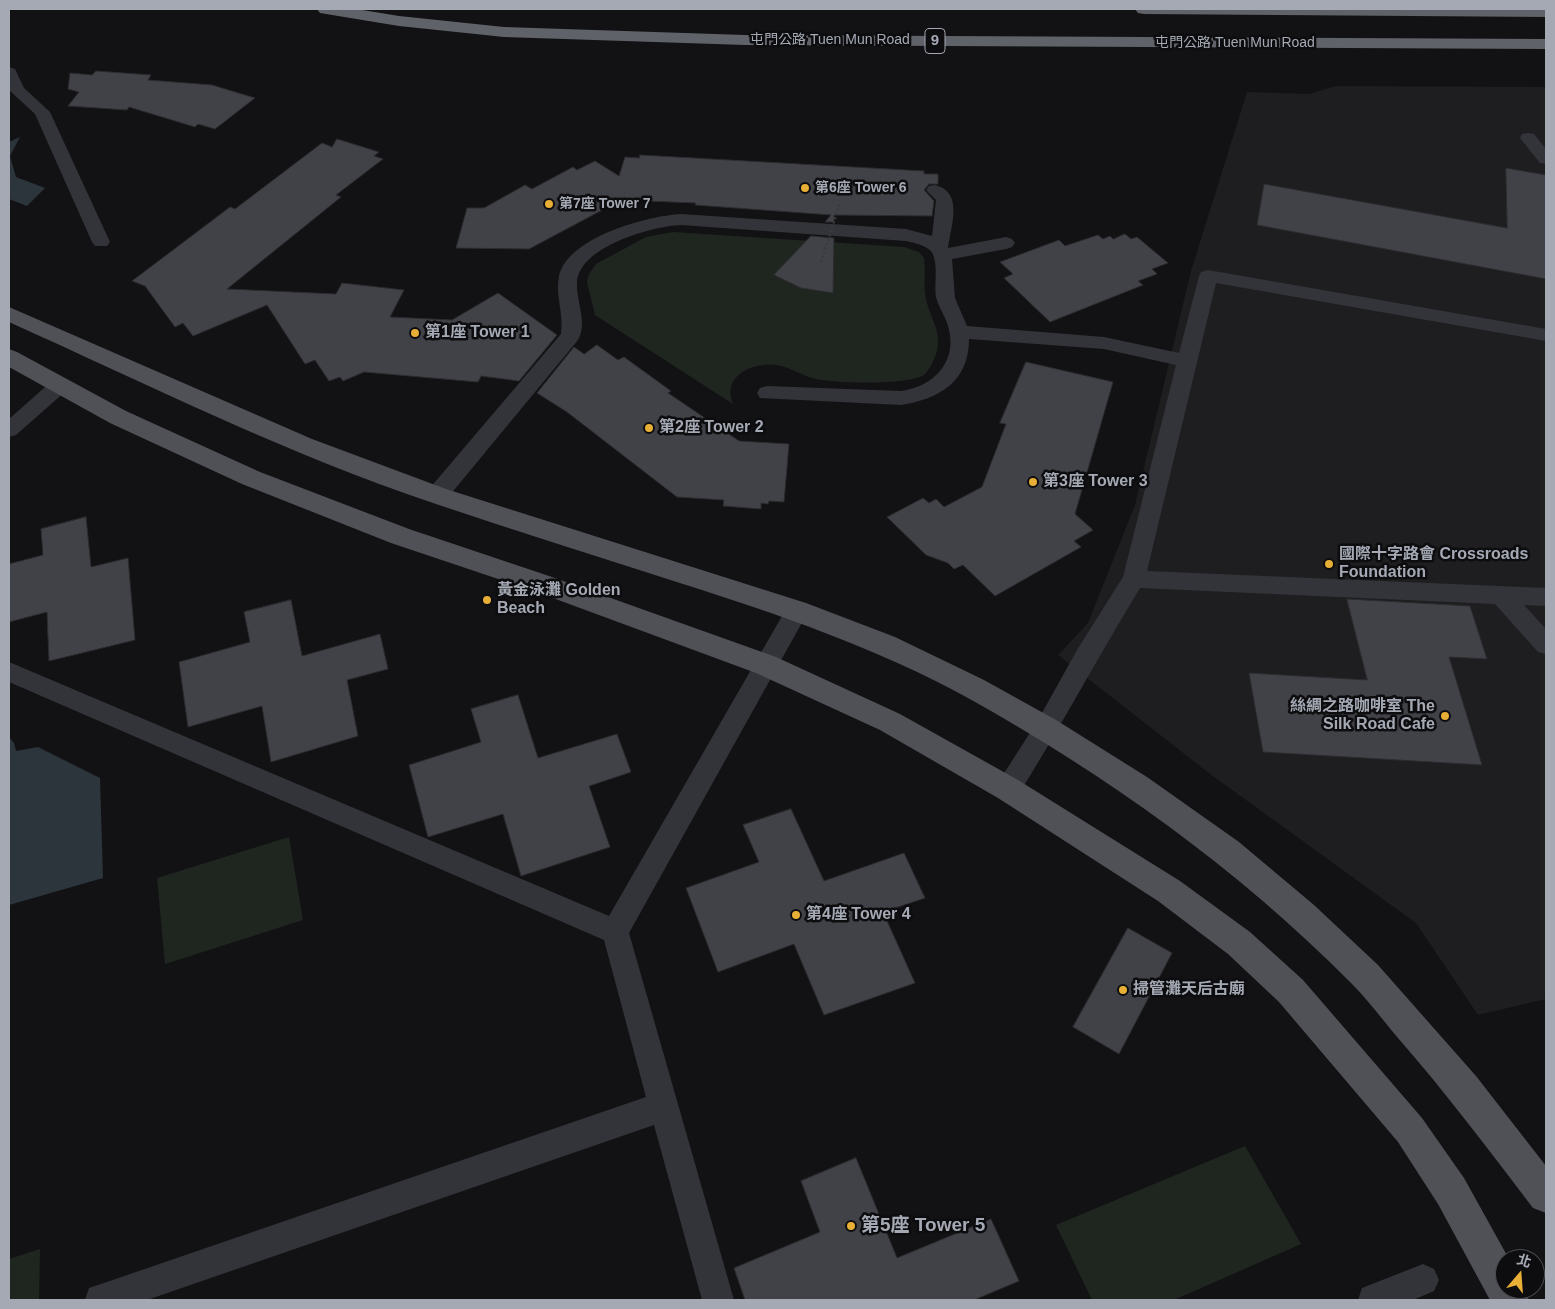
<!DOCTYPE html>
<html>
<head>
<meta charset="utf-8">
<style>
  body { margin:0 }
  #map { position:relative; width:1555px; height:1309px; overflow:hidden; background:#121214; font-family:Arial,"Noto Sans TC",sans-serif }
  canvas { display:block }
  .frame { position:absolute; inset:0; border:10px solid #a4a9b4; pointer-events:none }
  .north { position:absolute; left:1495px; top:1249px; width:50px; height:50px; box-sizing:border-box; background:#0d0d0f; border:1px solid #494b51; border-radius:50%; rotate:18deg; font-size:14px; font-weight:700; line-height:20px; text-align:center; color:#a4a9b4 }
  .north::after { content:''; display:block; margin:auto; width:18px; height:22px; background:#e8af36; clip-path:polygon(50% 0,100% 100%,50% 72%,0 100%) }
</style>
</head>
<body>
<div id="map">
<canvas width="1555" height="1309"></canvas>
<div class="frame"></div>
<div class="north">北</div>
</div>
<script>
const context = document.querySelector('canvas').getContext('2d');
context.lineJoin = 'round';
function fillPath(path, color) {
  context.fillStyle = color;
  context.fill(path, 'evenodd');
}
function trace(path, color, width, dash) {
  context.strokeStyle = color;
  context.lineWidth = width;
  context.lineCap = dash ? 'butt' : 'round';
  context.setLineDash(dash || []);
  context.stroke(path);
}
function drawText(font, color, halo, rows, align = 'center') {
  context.font = font + ' Arial,"Noto Sans TC",sans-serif';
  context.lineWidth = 5;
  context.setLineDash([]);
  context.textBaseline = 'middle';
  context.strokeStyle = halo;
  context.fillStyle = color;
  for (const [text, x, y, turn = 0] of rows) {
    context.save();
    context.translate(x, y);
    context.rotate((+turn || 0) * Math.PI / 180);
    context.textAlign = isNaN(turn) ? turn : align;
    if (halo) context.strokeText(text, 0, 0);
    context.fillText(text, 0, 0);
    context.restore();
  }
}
fillPath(new Path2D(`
  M 1336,86 L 1546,87 L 1546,999 L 1478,1015 L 1416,923 L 1210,774 L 1058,655 L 1088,623 L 1135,505 L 1191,271 L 1247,92 L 1309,94 Z`), '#1e1e21');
fillPath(new Path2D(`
  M 673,232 L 904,247 L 919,252 L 924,258 C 926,272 923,285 926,299 C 930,318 942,331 937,351 C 935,358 930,369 925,374 C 910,386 835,383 816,379 C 802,376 791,367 776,365 C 753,362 721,376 733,404 L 595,315 L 587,282 L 589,274 L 596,264 L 646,237 Z
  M 289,837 L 303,920 L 165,964 L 157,878 Z
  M 1245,1146 L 1301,1244 L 1174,1300 L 1092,1300 L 1056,1225 Z
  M 40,1249 L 39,1300 L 9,1300 L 9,1259 Z`), '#1f2620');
fillPath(new Path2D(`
  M 20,137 L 10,156 L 16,177 L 45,188 L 27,206 L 9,199 L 9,142 Z
  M 9,737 L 14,743 L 16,751 L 38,747 L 100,778 L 103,878 L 9,905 Z`), '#2c353c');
const building = new Path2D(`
  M 96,71 L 151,75 L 148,80 L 212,85 L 255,98 L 215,129 L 198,124 L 195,127 L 129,107 L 127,110 L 68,106 L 79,92 L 68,89 L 70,73 L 92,75 Z
  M 337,139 L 379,152 L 374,156 L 383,159 L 336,195 L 341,197 L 227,289 L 336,294 L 342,283 L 404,290 L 390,317 L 452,320 L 498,293 L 557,335 L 519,381 L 481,376 L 478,382 L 364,372 L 343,381 L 340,377 L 329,381 L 315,360 L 305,364 L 267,305 L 193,336 L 183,323 L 175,327 L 145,286 L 132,281 L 230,207 L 235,209 L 322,143 L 332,147 Z
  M 640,155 L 924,171 L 924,174 L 938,174 L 938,184 L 929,184 L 924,190 L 934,201 L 932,216 L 834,215 L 834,222 L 825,222 L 831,215 L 695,205 L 696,203 L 621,200 L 529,249 L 456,248 L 467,208 L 484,208 L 525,185 L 532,189 L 573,167 L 577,170 L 595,161 L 619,176 L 625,157 L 639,158 Z
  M 1506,168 L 1546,175 L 1546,279 L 1257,225 L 1264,184 L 1507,228 Z
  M 1125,234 L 1131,239 L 1137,237 L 1168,263 L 1152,269 L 1157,274 L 1138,281 L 1143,285 L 1050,322 L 1004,278 L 1013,274 L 1000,262 L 1059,240 L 1065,246 L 1098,235 L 1103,239 L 1110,236 L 1113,239 Z
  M 811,236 L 834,238 L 833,293 L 801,288 L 774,275 Z
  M 597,345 L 618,360 L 624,357 L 671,391 L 668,393 L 739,441 L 789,444 L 784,502 L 769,501 L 768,504 L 761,503 L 761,509 L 723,506 L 724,500 L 677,497 L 567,412 L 537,393 L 574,347 L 584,354 Z
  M 1026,362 L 1113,382 L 1075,514 L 1093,530 L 1074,541 L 1081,547 L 995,596 L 963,565 L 954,569 L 948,563 L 926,555 L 887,517 L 923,498 L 929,503 L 936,499 L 944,507 L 982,487 L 1006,424 L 1000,423 Z
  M 86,517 L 91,567 L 128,558 L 135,640 L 49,661 L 47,612 L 9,622 L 9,564 L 43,555 L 41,529 Z
  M 1347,599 L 1470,606 L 1487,659 L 1449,657 L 1482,765 L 1263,752 L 1249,673 L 1367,680 Z
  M 291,600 L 302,656 L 380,634 L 388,669 L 347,680 L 358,736 L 271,762 L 262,706 L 188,727 L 179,662 L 250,642 L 244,612 Z
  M 518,695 L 538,758 L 617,734 L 631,772 L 589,786 L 610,847 L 521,876 L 503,814 L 428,837 L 409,765 L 481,742 L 471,709 Z
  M 791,809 L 824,881 L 904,853 L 925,898 L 883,912 L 915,983 L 824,1015 L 794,944 L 718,972 L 686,888 L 759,862 L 743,825 Z
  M 1128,928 L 1172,953 L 1119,1054 L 1073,1027 Z
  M 856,1158 L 897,1258 L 991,1219 L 1019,1281 L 974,1300 L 745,1300 L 734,1268 L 820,1232 L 801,1181 Z`);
fillPath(building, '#414247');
trace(building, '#2c2c30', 1);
fillPath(new Path2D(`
  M 9,67 L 15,69 L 24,88 L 50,112 L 110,242 L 107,246 L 95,246 L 92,242 L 35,114 L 9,90 Z
  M 1528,133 L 1534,134 L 1546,149 L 1546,164 L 1540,163 L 1520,138 L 1522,134 Z
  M 935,185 C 964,192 951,226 948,248 L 1006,237 L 1012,239 L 1015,243 L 1012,247 L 1006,249 L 952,259 L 955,298 L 967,326 L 1104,337 L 1179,353 L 1199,276 L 1201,272 L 1208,270 L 1546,329 L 1546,341 L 1216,283 L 1147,571 L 1546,588 L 1546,606 L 1524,605 L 1546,629 L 1546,654 L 1538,652 L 1495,604 L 1140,588 C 1098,657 1060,728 1017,797 L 1008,800 L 999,797 L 995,789 L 999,781 L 1037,722 L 1077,650 L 1123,577 L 1176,365 L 1104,349 L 969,339 C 969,382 939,399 901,405 L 760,398 L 757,393 L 760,388 L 767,386 L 901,391 C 932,387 957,363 949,330 C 947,318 939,309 936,297 C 934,284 939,262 931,251 C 925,245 914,243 906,241 L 681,225 C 652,226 578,247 577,283 C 576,301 588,323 578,340 L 445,501 L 437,503 L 429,501 L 426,495 L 429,489 L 561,334 C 564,314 555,295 559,276 C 568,237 647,216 681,214 L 906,229 L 932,236 L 936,200 L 926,190 L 929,186 Z
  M 60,378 L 67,380 L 70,385 L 67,390 L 16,435 L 9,437 L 9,419 L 53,380 Z
  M 797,601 L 805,604 L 809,610 L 629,933 L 734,1300 L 702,1300 L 654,1125 L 147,1300 L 85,1300 L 89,1288 L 101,1284 L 646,1097 L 604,940 L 9,682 L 9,662 L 609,916 L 789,604 Z
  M 1423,1264 L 1434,1269 L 1439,1280 L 1434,1291 L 1413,1300 L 1358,1300 L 1362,1288 Z`), '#333439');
fillPath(new Path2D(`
  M 9,307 L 312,439 L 446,489 L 806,603 L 895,637 L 984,680 L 1056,720 L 1147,777 L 1239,842 L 1314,905 L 1378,965 L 1476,1076 L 1546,1166 L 1546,1213 L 1533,1208 C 1489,1150 1446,1093 1398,1038 C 1383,1020 1368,1000 1351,983 C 1238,869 1108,776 968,698 C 877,648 780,615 683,584 C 600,557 516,531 433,503 C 287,454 149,385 9,322 Z
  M 9,349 L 17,352 L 126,411 L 260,472 L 409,529 L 552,577 L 776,657 L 900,714 L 1018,780 L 1180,881 L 1250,932 L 1303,980 L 1422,1118 L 1464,1178 L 1509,1259 L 1505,1259 L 1505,1289 L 1524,1289 L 1529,1300 L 1490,1300 L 1438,1204 L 1398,1142 L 1279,1002 L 1228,954 L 1158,901 L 998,798 L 880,730 L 756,673 L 534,591 L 391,543 L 242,484 L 110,423 L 9,367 Z`), '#505157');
fillPath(new Path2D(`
  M 317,9 L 356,9 L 399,16 L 504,27 L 745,35 L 1546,39 L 1546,49 L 745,45 L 504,37 L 399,26 L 326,14 L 320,13 Z
  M 1135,9 L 1546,9 L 1546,17 L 1144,14 L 1138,13 Z`), '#606269');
trace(new Path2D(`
  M 821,262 L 840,203`), '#3a3b3f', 2.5, [2, 2.5]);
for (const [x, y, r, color] of [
  [805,188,5,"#e8af36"],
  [549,204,5,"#e8af36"],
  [415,333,5,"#e8af36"],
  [649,428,5,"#e8af36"],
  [1033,482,5,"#e8af36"],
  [1329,564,5,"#e8af36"],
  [487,600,5,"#e8af36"],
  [1445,716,5,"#e8af36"],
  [796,915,5,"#e8af36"],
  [1123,990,5,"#e8af36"],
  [851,1226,5,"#e8af36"]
]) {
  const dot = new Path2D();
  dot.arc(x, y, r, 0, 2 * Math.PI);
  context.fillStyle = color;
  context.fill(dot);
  trace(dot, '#0d0d0f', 2);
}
drawText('14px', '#a4a9b4', '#0d0d0f', [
  ["屯門公路 Tuen Mun Road",830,40],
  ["屯門公路 Tuen Mun Road",1235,43]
]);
drawText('bold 14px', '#a4a9b4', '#0d0d0f', [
  ["第6座 Tower 6",815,188],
  ["第7座 Tower 7",559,204]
], 'left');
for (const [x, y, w] of [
  [935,41,20]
]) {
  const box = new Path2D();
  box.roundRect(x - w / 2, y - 12.5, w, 25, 4);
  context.fillStyle = '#0d0d0f';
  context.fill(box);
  trace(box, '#a4a9b4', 1);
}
drawText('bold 15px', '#a4a9b4', null, [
  ["9",935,41]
]);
drawText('bold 16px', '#a4a9b4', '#0d0d0f', [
  ["第1座 Tower 1",425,333],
  ["第2座 Tower 2",659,428],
  ["第3座 Tower 3",1043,482],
  ["國際十字路會 Crossroads",1339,555],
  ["Foundation",1339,573],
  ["黃金泳灘 Golden",497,591],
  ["Beach",497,609],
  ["絲綢之路咖啡室 The",1435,707,"right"],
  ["Silk Road Cafe",1435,725,"right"],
  ["第4座 Tower 4",806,915],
  ["掃管灘天后古廟",1133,990]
], 'left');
drawText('bold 19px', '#a4a9b4', '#0d0d0f', [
  ["第5座 Tower 5",861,1226]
], 'left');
</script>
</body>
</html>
